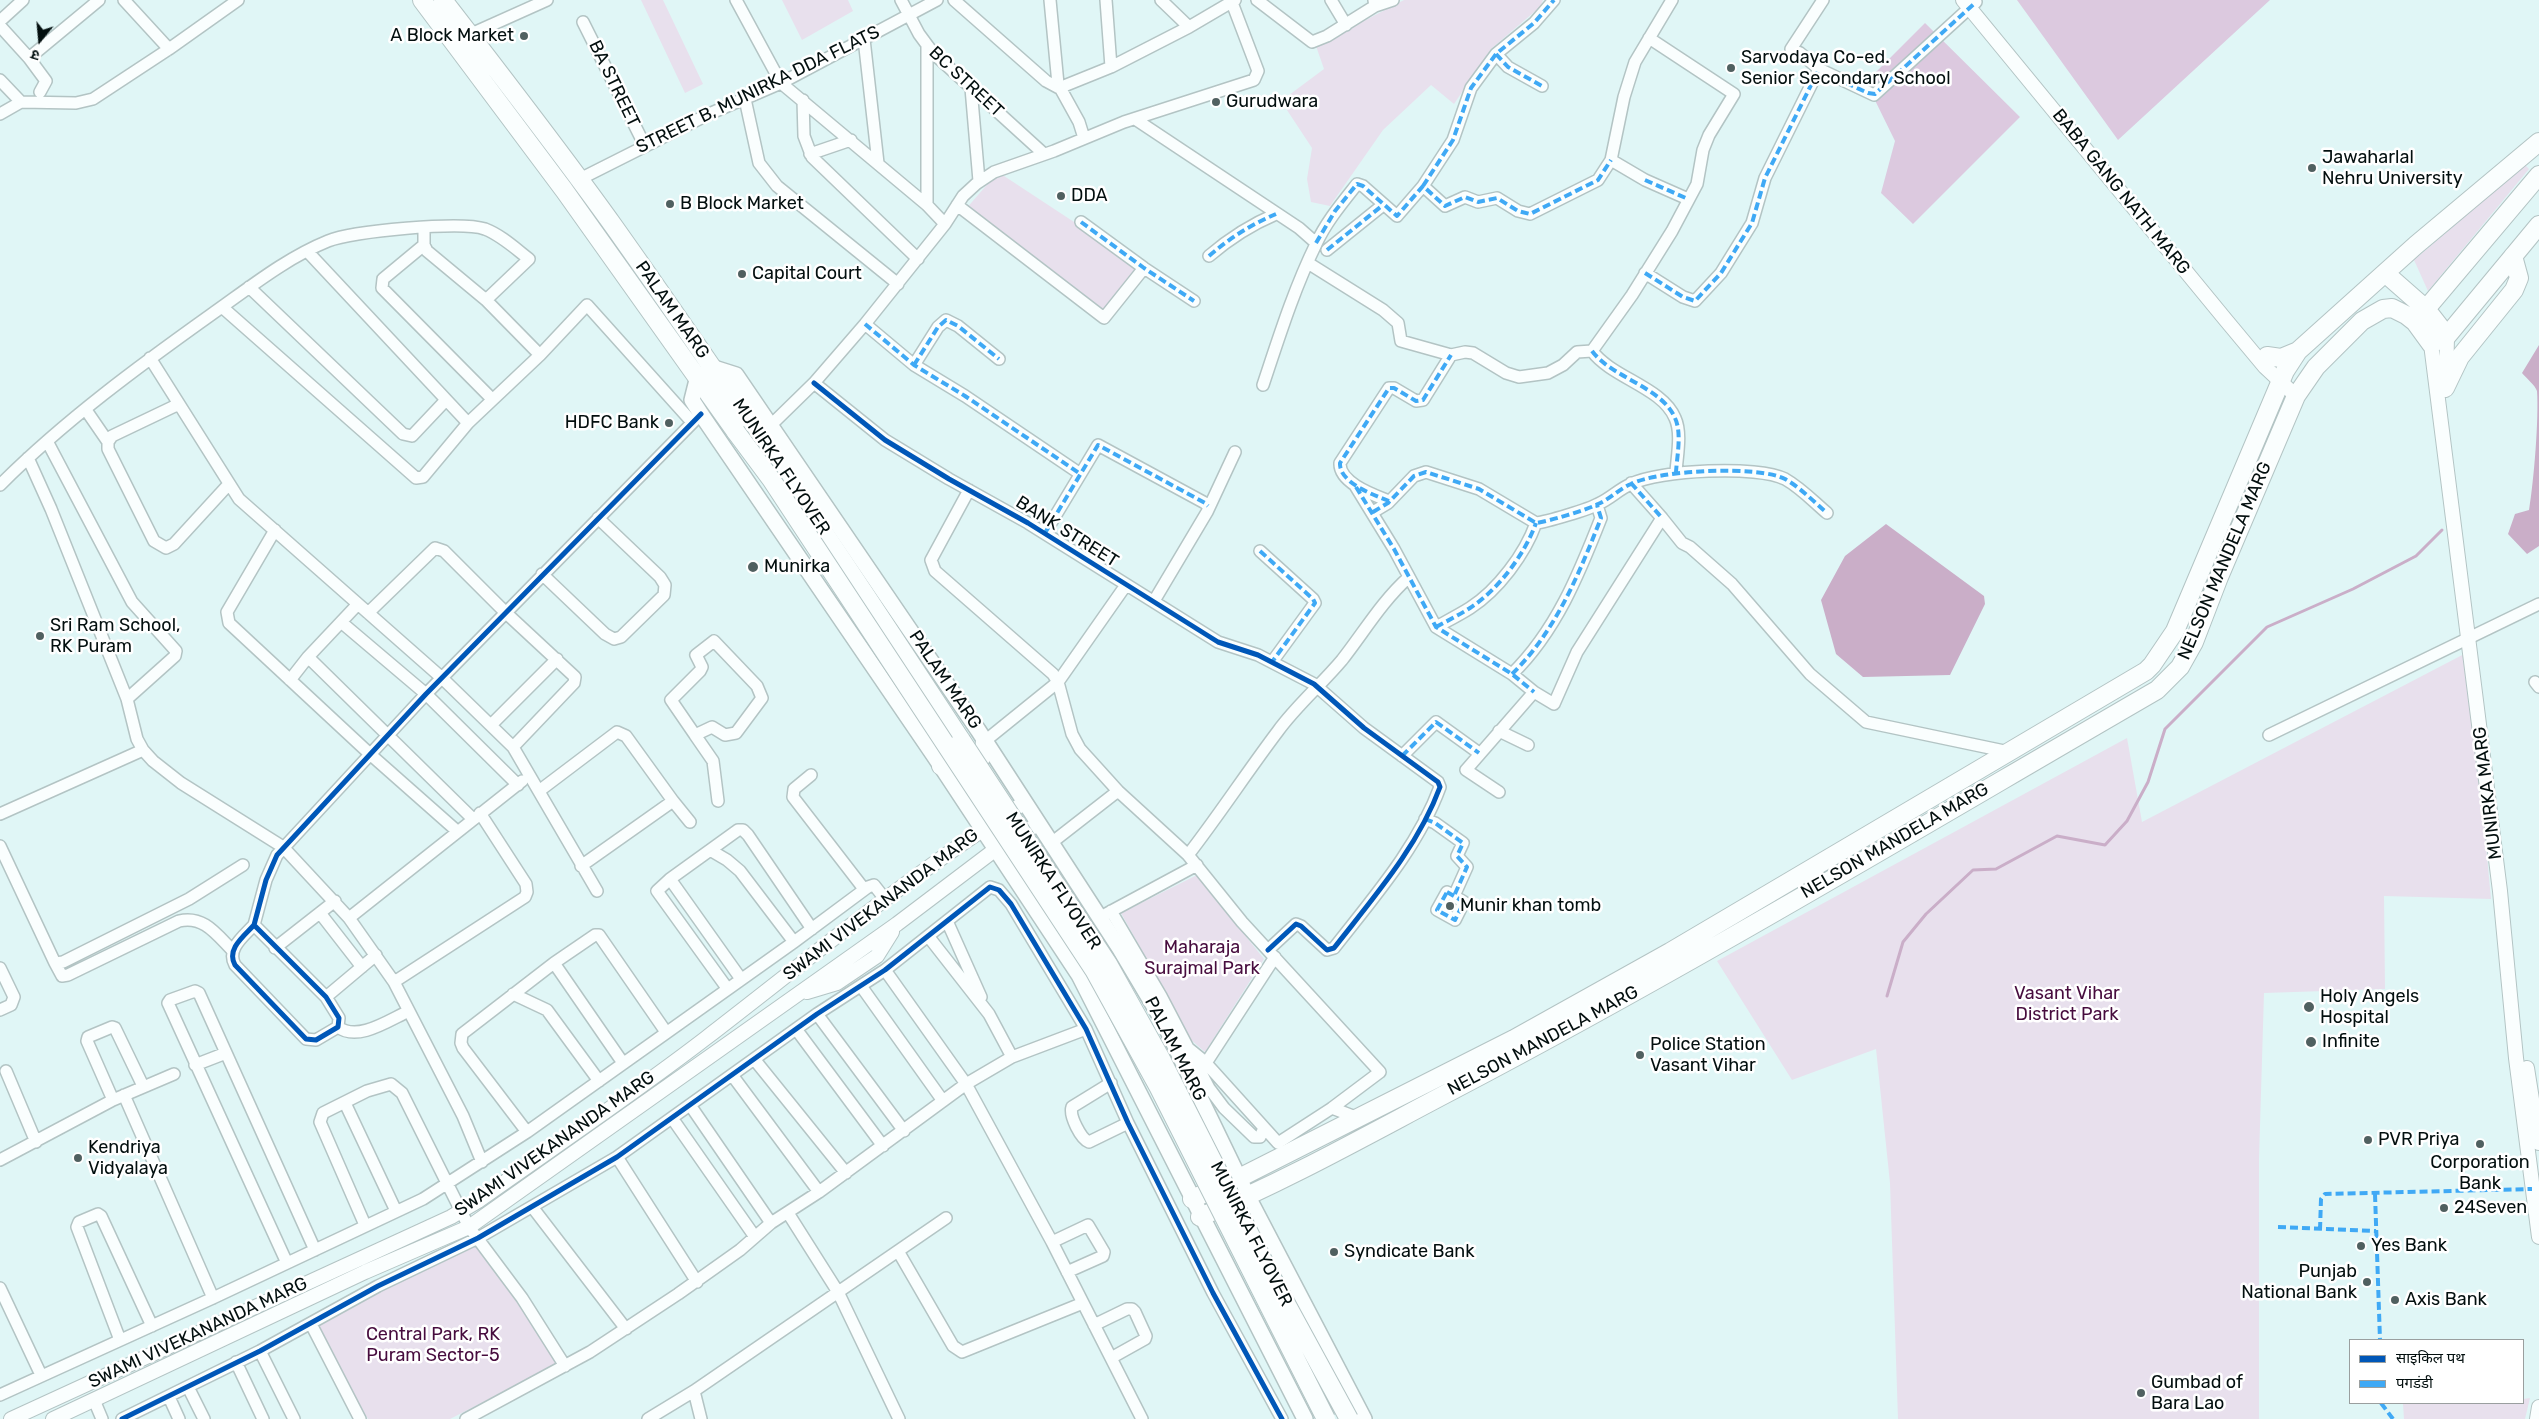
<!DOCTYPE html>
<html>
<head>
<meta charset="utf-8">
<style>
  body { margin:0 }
  #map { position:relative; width:2539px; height:1419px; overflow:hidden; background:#e0f6f6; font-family:Rubik,"Noto Sans Devanagari",sans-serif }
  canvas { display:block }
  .legend { position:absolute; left:2349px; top:1339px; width:175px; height:65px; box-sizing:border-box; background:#fff; border:1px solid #9a9f9f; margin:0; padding:6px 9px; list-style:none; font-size:15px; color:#030f0f }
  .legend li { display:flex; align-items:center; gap:10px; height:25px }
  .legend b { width:25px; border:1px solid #9a9f9f }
  .north { position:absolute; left:15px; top:15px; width:50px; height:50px; -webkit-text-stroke:4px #fff; paint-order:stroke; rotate:197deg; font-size:14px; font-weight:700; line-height:20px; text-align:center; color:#030f0f }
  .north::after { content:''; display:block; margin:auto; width:18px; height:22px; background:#030f0f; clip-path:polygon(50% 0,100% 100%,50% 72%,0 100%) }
</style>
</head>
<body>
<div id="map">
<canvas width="2539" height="1419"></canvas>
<ul class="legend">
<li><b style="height:6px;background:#0057b8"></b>साइकिल पथ</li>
<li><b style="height:6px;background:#3fa9f5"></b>पगडंडी</li>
</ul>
<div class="north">उ</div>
</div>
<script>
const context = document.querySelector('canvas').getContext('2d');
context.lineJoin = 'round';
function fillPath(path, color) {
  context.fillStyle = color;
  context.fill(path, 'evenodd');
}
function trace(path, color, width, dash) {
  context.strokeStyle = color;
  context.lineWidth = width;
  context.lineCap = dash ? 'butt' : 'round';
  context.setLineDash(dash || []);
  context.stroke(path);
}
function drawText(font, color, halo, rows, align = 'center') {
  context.font = font + ' Rubik,sans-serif';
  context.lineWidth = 5;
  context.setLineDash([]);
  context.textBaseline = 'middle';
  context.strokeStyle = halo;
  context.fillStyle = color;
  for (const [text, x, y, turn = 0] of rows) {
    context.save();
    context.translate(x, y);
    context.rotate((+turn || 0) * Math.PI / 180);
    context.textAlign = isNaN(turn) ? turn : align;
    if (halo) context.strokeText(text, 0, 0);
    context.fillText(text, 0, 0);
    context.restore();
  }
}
fillPath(new Path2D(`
  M 641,0 L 663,0 L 703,84 L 685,93 Z
  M 782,0 L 848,0 L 853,11 L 802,40 Z
  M 1404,0 L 1543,0 L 1540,7 L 1491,49 L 1454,104 L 1431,85 L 1383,130 L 1330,206 L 1311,202 L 1307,179 L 1312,148 L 1281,101 L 1324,69 L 1316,46 Z
  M 2525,165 L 2529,169 L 2428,291 L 2414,260 Z
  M 998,172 L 1144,268 L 1104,318 L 965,210 Z
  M 2468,652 L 2491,899 L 2384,896 L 2385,989 L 2264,993 L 2259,1159 L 2259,1419 L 1898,1419 L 1890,1183 L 1876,1049 L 1792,1080 L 1717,961 L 2127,738 L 2142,822 Z
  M 1197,875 L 1264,959 L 1205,1052 L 1191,1040 L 1121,913 Z
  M 480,1242 L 559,1363 L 450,1419 L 368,1419 L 314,1323 Z
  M 2530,1398 L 2525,1419 L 2404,1419 L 2403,1404 L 2523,1403 L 2523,1399 Z`), '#e8e0ed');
fillPath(new Path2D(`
  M 2017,0 L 2270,0 L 2118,140 Z
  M 1925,23 L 2020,117 L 1913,224 L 1881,193 L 1895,141 L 1866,82 Z`), '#dcc9df');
fillPath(new Path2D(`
  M 2539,345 L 2539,546 L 2527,554 L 2508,534 L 2515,514 L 2529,510 C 2534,481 2539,417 2537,391 C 2535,385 2526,378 2522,373 Z
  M 1886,524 L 1984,596 L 1985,604 L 1950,675 L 1863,677 L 1836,654 L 1821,600 L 1845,556 Z`), '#caaec8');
trace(new Path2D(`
  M 1887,996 L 1903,942 L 1926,914 L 1973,870 L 1996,869 L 2057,836 L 2105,845 L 2127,821 L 2148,782 L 2165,729 L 2267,627 L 2353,589 L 2416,556 L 2442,530`), '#caaec8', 3);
const minor = new Path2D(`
  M 124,0 L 169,49
  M 736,0 L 781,83 L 927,205 L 945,224
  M 901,0 L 919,34 L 933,53 L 1044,154
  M 954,0 L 1046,81 L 1059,88 L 1111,67 L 1189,27 L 1235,0
  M 1050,0 L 1058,84 L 1079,122 L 1084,138
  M 1106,0 L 1111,67
  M 1161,0 L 1189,27
  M 1257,0 L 1312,42 L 1327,36 L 1375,6 L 1374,0
  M 1331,0 L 1346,25
  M 1672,0 L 1635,62 L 1624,97 L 1611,160 L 1645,180 L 1688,199
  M 1823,0 L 1791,49 L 1800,53 L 1819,69 L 1874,95 L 1976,2
  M 1375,6 L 1393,0
  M 0,21 L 23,0
  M 583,22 L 645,146
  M 0,26 L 29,58 L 46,81 L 40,92
  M 469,35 L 547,0
  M 864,39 L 878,163
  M 927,45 L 927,205
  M 1496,54 L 1508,67 L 1542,86
  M 29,58 L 99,0
  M 0,80 L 21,102
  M 971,88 L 979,181
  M 745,99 L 759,163 L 777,186 L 898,284
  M 803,100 L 804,136 L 812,157 L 918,259
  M 0,114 L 21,102 L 76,103 L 93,99 L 169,49 L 238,0
  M 1135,119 L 1299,228 L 1316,243
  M 810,154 L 851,140
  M 578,180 L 709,114 L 781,83 L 937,0
  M 1423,186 L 1453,140 L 1471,88 L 1496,54 L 1534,23 L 1554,0
  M 957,205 L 1104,318 L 1144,268
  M 1081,222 L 1144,268 L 1194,301
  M 424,227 L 424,245 L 427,251 L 486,300 L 540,355
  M 424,245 L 383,279 L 382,288 L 492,399
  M 1327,250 L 1383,205
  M 307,251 L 468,423
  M 1209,256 C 1230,238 1250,225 1276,214
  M 1308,263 L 1383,310 L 1398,323 L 1401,341 L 1451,355 L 1465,352 L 1473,353 L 1506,373 L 1519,377 L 1548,373 L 1563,365 L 1577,352 L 1592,351 L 1632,295 L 1672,231 L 1697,184 L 1703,150 L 1709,135 L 1734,94 L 1649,38
  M 1645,273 L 1683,297 L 1695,301 L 1721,273 L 1752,223 L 1765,178 L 1819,69
  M 249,287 L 403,434 L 412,436 L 446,400
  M 222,307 L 416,478 L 423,477 L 468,423 L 540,355 L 587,305 L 692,422
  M 865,324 L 914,365 L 965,396 L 1079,473
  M 1592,351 C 1612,378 1662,387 1675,418 C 1682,433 1677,456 1676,472
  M 150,358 L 239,499 L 442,678 L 513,747 L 597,891
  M 914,365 L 938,327 L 946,320 L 958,326 L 999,359
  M 814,383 L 885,440 L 949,479 L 1028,523 L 1218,642 L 1258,655 L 1314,684 L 1364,728 L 1438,782 L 1440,787 C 1418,847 1373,898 1334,948 L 1327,950 L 1301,926 L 1296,924 L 1268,950
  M 1263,385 C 1279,337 1294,289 1316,244 C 1326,222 1342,203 1357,184 L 1363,186 L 1397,216 L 1423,186 L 1445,206 L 1465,197 L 1478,202 L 1497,198 L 1518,211 L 1530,214 L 1598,180 L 1611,160
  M 179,404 L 112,436 L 108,442 L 108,449 L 154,541 L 166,548 L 174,544 L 229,484
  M 86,410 L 108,442
  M 770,426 L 814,383 L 865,324 L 945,224 L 963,196 L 976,184 L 994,172 L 1054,151 L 1124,122 L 1254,80 L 1258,71 L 1231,0
  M 47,441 L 132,602 L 176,651 L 175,656 L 127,699
  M 28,458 L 51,509 L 127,699 L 137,739 L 143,750 L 153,761 L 181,783 L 283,847 L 349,918 L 394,982 L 463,1116 L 482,1162
  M 1631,483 L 1662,518
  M 0,485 C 64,421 139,366 212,314 C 249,288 286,258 328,241 C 352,231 461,221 485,229 C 501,235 516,249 529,259 L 486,300
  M 1356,487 L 1394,549 L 1436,627 L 1512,674 L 1534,692
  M 969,490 L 931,560 L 935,571 L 1053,674 L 1058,682 L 1072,734 L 1080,749 L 1118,791 L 1188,855 L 1242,922 L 1380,1072 L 1332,1108 L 1278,1143 L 1204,1061 L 1188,1048
  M 1389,501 C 1374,495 1339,483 1340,463 L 1389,388 L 1394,388 L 1416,401 L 1423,400 L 1451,355
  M 1373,512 L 1388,503 L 1414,476 L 1426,472 L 1479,489 L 1536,523 C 1546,522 1590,509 1598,504 C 1610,499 1619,489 1631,484 C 1659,470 1758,465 1785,479 C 1801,488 1814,502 1827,513
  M 275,530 L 227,612 L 229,623 L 371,755 L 457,831
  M 1045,533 L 1098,445 L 1205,503 L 1208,506
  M 1260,551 L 1313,599 L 1315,603 L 1272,662
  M 542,574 L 605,634 L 614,639 L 621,637 L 664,595 L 665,585 L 660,577 L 598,518
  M 1154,601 L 1207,512 L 1235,452
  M 368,613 L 435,548 L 444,551 L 505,612 L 575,677 L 574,683 L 513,747
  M 341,622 L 426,694 L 518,785
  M 1436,627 C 1447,621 1459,615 1470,608 C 1498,590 1525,554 1536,523
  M 714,641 L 757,686 L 762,698 L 736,733 L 725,735 L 712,727 L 695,735 L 671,700 L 700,671 L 702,667 L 696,655 Z
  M 308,657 L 473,819
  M 1512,674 C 1556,631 1579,574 1601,518 L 1597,505
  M 290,680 L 308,657 L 358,604
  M 2535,682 L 2539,687
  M 492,724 L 557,659
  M 1499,731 L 1528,745
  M 695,735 L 713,761 L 718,801
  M 2269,735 L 2539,604
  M 985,741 L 1058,682 L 1126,585
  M 1402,756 L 1436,722 L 1479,753
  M 811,775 L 794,789 L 793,797 L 864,889
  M 539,791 L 617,732 L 626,736 L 673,801 L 581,866
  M 1499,792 L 1466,770 L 1534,692 L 1554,704 L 1577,652 L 1662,518 L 1682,543 L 1690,547 L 1732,584 L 1810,674 L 1866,722 L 2009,752
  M 673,801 L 690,822
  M 0,814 L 143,750
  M 1425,819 L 1435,823 L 1463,843 L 1457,856 L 1467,867 L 1454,896
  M 1050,844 L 1118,791
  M 0,846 L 55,963 L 63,962 L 189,899 L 243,865
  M 710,850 L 727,860 L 740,871 L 794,942
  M 1188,855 C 1219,815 1247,772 1278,731 C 1297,705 1321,685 1342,660 C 1364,632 1382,601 1409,577
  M 670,879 L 741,979
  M 1447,892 L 1464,902 L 1455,920 L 1437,910 Z
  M 1111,911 L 1161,996 L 1209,1088 L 1224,1108 L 1254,1137 L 1260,1137 L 1264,1128
  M 320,913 L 362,967
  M 1106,914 L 1197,865
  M 349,918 L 522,781
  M 947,921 L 981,997
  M 254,925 C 244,936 226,949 235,965 L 306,1039 L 316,1040 L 338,1027 L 339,1018 L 326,997 L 254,925 L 266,880 L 277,855 L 426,694 L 701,414
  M 928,936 L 989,1014 L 1012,1057
  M 275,948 L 335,901
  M 55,963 L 62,976 L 68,975 L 179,921 C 204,915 217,935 233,951
  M 554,963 L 623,1063
  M 0,968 L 14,997 L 11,1005 L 0,1010
  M 885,970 L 966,1084 L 1052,1242 L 1142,1419
  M 394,982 L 525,897 L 527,892 L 526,884 L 480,813
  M 861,986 L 943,1101
  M 727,988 L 657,891 L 670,879 L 738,830 L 743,830 L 748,835 L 812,929
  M 513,994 L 547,1010 L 599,1081
  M 326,997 L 376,955
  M 817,1014 L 904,1131
  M 338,1027 C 358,1042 389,1020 409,1011
  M 796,1029 L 883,1146
  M 754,1059 L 846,1173
  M 1206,1063 L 1275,957
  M 195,1065 L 226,1053
  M 6,1071 L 36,1142
  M 732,1075 L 819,1192
  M 1111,1083 L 1072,1107 C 1069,1116 1081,1139 1089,1142 L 1128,1123
  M 124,1095 L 213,1298
  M 113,1100 L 87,1041 L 88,1037 L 112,1027 L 115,1028 L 143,1086
  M 345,1103 L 396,1211
  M 690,1105 L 771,1223
  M 1332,1108 L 1358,1118
  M 672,1118 L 755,1237
  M 527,1132 L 463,1048 L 461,1043 L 462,1034 L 554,963 L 595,935 L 599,935 L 666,1032
  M 617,1157 L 697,1282
  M 0,1160 L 113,1100 L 174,1074
  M 533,1208 L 626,1329
  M 788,1213 L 838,1292 L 899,1419
  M 365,1225 L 320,1122 L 323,1113 L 367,1091 L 391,1084 L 402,1093 L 469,1227 L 522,1298 L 565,1366
  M 1052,1242 L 1088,1225 L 1104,1252 L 1103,1256 L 1067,1272
  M 898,1251 L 953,1346 L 962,1352 L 1083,1303
  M 287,1263 L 168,1003 L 170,1000 L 195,991 L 199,993 L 315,1250
  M 0,1288 L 41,1375
  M 311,1324 L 360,1419
  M 1094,1325 L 1127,1309 L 1132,1309 L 1135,1312 L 1146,1336 L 1145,1339 L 1111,1358
  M 120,1340 L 77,1227 L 79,1222 L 98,1214 L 101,1216 L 152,1326
  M 260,1351 L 294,1419
  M 236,1362 L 263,1419
  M 188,1387 L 204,1419
  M 694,1391 L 701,1419
  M 0,1395 L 213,1298 L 423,1199 L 527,1132 L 794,942 L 868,887 L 874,885 L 885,899
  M 169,1397 L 179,1419
  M 94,1400 L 102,1419
  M 122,1419 L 260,1351 L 378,1286 L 478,1238 L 617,1157 L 817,1014 L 885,970 L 990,887 L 999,890 L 1011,904 L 1086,1029 L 1128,1123 L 1213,1293 L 1282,1419
  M 466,1419 L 590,1352 L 678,1294 L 740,1250 L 771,1223 L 819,1192 L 966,1084 L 1012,1057 L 1086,1029
  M 648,1419 L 694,1391 L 946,1218`);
const tertiary = new Path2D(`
  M 1963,0 L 2225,319 L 2265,367 L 2296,396
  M 2431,344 L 2500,891 L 2516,1058 L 2539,1237
  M 2446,384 L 2447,336
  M 807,992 L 837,983 L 877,956 L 892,932
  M 2527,1068 L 2539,1143
  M 11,1419 L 451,1217 L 478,1201 C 554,1147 632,1095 706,1038 C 810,958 912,873 1024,803
  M 53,1419 L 365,1272 L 469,1227 L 897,924 L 996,849 L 1038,824
  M 2537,1419 L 2539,1407`);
const secondary = new Path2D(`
  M 714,368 L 736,375 L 978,730 L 1120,949 L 1164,1023 L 1248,1197 L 1364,1419
  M 697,380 L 692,400 L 701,414 L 935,757 L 1079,975 L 1305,1419`);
const primary = new Path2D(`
  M 422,0 L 564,190 L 736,432
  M 443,0 C 501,75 560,151 615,228 C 734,396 848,567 961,740
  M 2385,273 L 2426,309 L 2447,336
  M 2415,322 L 2539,175
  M 2267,356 L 2281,358 L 2298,351 L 2416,245 L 2539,142
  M 2445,388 L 2460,357 L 2514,290 L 2519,278 L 2513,256
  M 941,766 C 964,778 984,767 985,741
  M 1192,1199 L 1239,1178 L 1514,1039 L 1670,952 L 2146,671 L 2152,665 L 2175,631 L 2285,371 L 2298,351
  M 1200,1217 C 1288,1180 1371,1133 1455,1089 C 1693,964 1924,825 2157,690 L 2180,667 L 2194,642 L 2219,577 L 2296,396 L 2316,367 L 2362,321 L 2383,309 L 2392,308 L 2406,315 L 2415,322 L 2431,344 L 2447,336 L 2539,225`);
trace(minor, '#b3c4c4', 14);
trace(tertiary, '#b3c4c4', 16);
trace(secondary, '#b3c4c4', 18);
trace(primary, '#b3c4c4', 20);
trace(minor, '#fafefe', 11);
trace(tertiary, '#fafefe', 14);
trace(secondary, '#fafefe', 15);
trace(primary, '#fafefe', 18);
const primaryBridge = new Path2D(`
  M 736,432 L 771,479 L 1094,970 L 1159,1088 L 1326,1419
  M 961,740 L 1108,964 L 1161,1059 L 1270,1274 L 1349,1419`);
trace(primaryBridge, '#b3c4c4', 20, []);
trace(primaryBridge, '#fafefe', 18);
trace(new Path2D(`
  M 1496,54 L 1508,67 L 1542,86
  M 1835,78 L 1868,93 L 1875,94 L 1976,2
  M 1645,180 L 1688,199
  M 1423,186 L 1453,140 L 1471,88 L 1496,54 L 1534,23 L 1554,0
  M 1081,222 L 1144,268 L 1194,301
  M 1316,243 L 1335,211 L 1357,184 L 1363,186 L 1397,216 L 1423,186 L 1445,206 L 1465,197 L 1478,202 L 1497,198 L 1518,211 L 1530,214 L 1598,180 L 1611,160
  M 1327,250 L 1383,205
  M 1209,256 C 1230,238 1250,225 1276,214
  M 1645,273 L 1683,297 L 1695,301 L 1721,273 L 1752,223 L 1765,178 L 1819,69
  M 865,324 L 914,365 L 965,396 L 1079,473
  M 1592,351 C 1612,378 1662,387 1675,418 C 1682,433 1677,456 1676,472
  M 914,365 L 938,327 L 946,320 L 958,326 L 999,359
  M 1631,483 L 1662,518
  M 1356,487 L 1394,549 L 1436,627 L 1512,674 L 1534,692
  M 1389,501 C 1374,495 1339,483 1340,463 L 1389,388 L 1394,388 L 1416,401 L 1423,400 L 1451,355
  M 1373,512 L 1388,503 L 1414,476 L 1426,472 L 1479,489 L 1536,523 C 1546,522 1590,509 1598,504 C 1610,499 1619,489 1631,484 C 1659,470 1758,465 1785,479 C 1801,488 1814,502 1827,513
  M 1045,533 L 1098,445 L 1205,503 L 1208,506
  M 1260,551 L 1313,599 L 1315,603 L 1272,662
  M 1436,627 C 1447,621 1459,615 1470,608 C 1498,590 1525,554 1536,523
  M 1512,674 C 1556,631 1579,574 1601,518 L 1597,505
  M 1402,756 L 1436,722 L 1479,753
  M 1425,819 L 1435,823 L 1463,843 L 1457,856 L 1467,867 L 1454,896
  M 1447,892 L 1464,902 L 1455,920 L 1437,910 Z
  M 2375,1194 L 2380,1340
  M 2278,1227 L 2376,1231
  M 2320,1230 L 2321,1199 L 2325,1194 L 2532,1189
  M 2381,1403 L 2393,1419`), '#3fa9f5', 4, [8, 4]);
trace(new Path2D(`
  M 814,383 L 885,440 L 949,479 L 1028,523 L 1218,642 L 1258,655 L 1314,684 L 1364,728 L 1438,782 L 1440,787 C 1418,847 1373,898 1334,948 L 1327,950 L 1301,926 L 1296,924 L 1268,950
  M 254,925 C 244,936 226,949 235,965 L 306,1039 L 316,1040 L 338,1027 L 339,1018 L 326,997 L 254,925 L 266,880 L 277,855 L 426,694 L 701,414
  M 122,1419 L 260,1351 L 378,1286 L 478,1238 L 617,1157 L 817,1014 L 885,970 L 990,887 L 999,890 L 1011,904 L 1086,1029 L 1128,1123 L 1213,1293 L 1282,1419`), '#0057b8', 5);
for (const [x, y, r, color] of [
  [524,36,5,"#506060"],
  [1731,68,5,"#506060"],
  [1216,102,5,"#506060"],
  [2312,168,5,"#506060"],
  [1061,196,5,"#506060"],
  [670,204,5,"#506060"],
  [742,274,5,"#506060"],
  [669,423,5,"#506060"],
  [753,567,6,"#506060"],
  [40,636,5,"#506060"],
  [1450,906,5,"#506060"],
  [2309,1007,6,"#506060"],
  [2311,1042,6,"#506060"],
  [1640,1055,5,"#506060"],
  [2368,1140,5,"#506060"],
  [2480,1144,5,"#506060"],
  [78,1158,5,"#506060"],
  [2444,1208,5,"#506060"],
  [2361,1246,5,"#506060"],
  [1334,1252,5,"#506060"],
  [2367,1282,5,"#506060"],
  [2395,1300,5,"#506060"],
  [2141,1393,5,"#506060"]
]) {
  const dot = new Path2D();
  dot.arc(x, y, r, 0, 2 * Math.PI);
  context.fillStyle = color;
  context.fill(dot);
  trace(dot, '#fff', 2);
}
drawText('18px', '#030f0f', '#fff', [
  ["A Block Market",514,36,"right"],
  ["Sarvodaya Co-ed.",1741,58],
  ["Senior Secondary School",1741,79],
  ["Gurudwara",1226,102],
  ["Jawaharlal",2322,158],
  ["Nehru University",2322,179],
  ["DDA",1071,196],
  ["B Block Market",680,204],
  ["Capital Court",752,274],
  ["HDFC Bank",659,423,"right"],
  ["Munirka",764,567],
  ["Sri Ram School,",50,626],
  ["RK Puram",50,647],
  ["Munir khan tomb",1460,906],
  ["Holy Angels",2320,997],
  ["Hospital",2320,1018],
  ["Infinite",2322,1042],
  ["Police Station",1650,1045],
  ["Vasant Vihar",1650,1066],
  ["PVR Priya",2378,1140],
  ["Kendriya",88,1148],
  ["Vidyalaya",88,1169],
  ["Corporation",2480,1163,"center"],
  ["Bank",2480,1184,"center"],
  ["24Seven",2454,1208],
  ["Yes Bank",2371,1246],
  ["Syndicate Bank",1344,1252],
  ["Punjab",2357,1272,"right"],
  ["National Bank",2357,1293,"right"],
  ["Axis Bank",2405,1300],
  ["Gumbad of",2151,1383],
  ["Bara Lao",2151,1404]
], 'left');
drawText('18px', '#030f0f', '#fff', [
  ["BC STREET",966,82,43],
  ["BA STREET",614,84,64],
  ["STREET B, MUNIRKA DDA FLATS",758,90,-26],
  ["BABA GANG NATH MARG",2121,192,51],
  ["PALAM MARG",672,310,55],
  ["MUNIRKA FLYOVER",781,467,56],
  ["BANK STREET",1067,532,32],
  ["NELSON MANDELA MARG",2225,561,-67],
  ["PALAM MARG",945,680,56],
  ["MUNIRKA MARG",2488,793,-97],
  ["NELSON MANDELA MARG",1895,841,-30],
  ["MUNIRKA FLYOVER",1053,881,57],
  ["SWAMI VIVEKANANDA MARG",881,905,-37],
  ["NELSON MANDELA MARG",1543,1041,-28],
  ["PALAM MARG",1175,1049,63],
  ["SWAMI VIVEKANANDA MARG",555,1144,-35],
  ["MUNIRKA FLYOVER",1251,1234,63],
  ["SWAMI VIVEKANANDA MARG",198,1333,-25]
]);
drawText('18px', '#470c3e', '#fff', [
  ["Maharaja",1202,948],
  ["Surajmal Park",1202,969],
  ["Vasant Vihar",2067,994],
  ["District Park",2067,1015],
  ["Central Park, RK",433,1335],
  ["Puram Sector-5",433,1356]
]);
</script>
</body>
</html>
